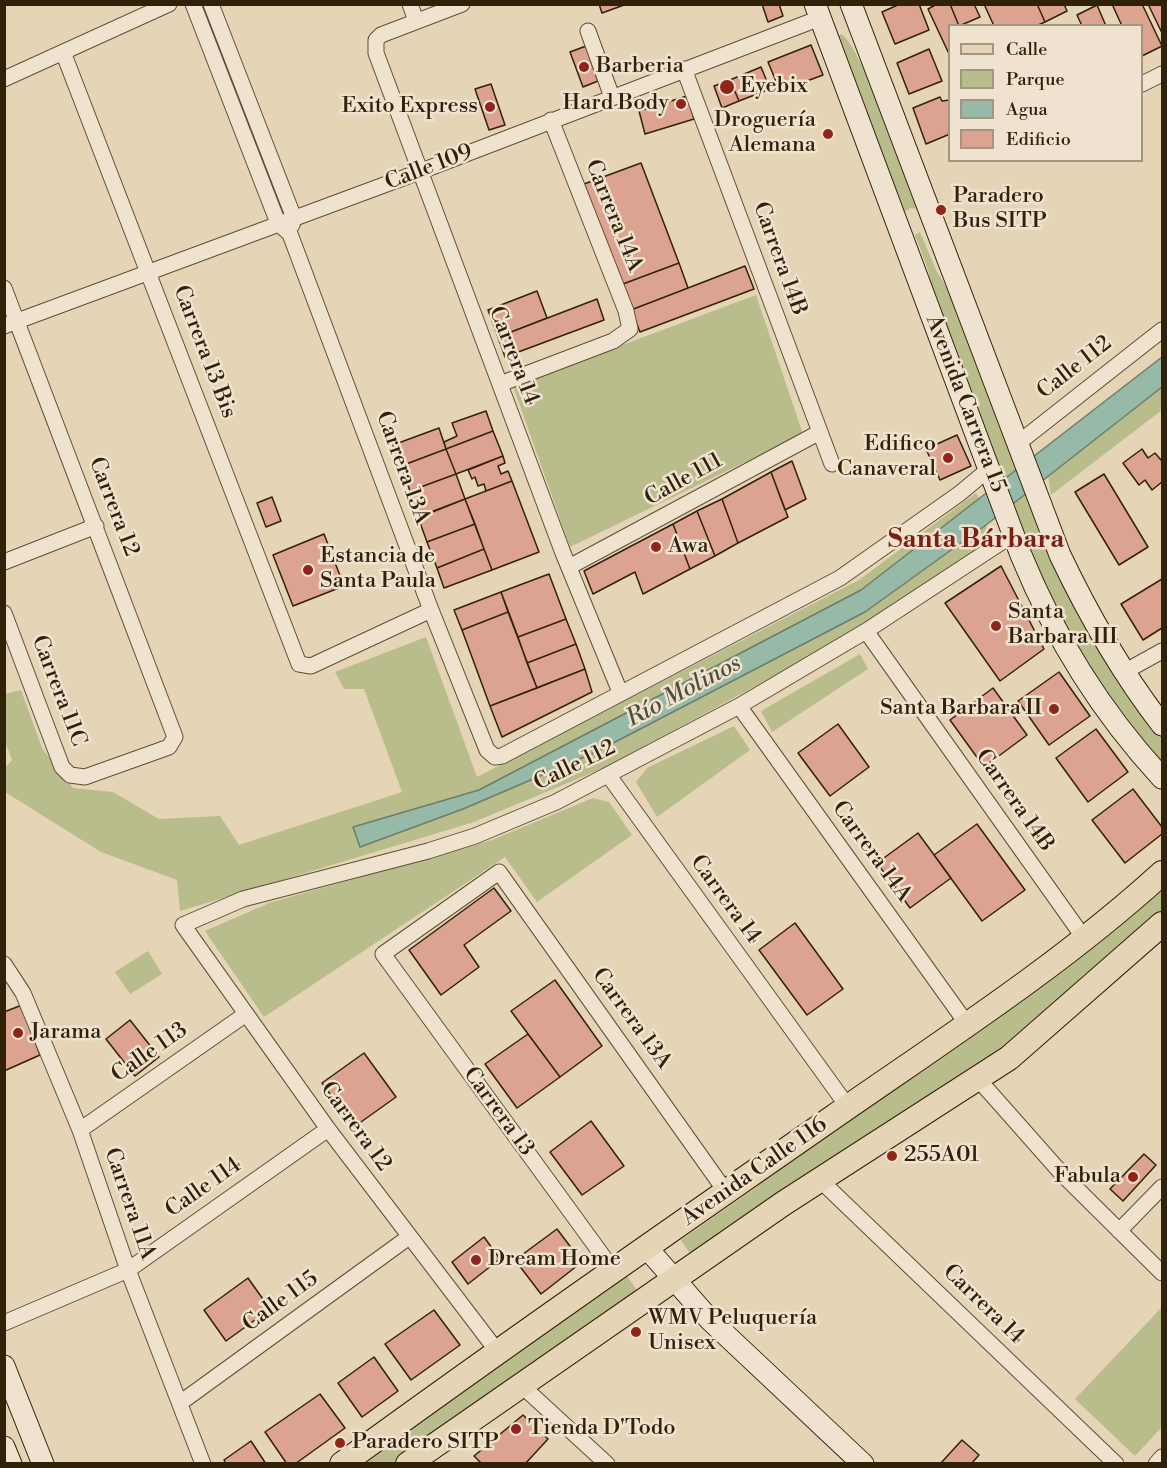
<!DOCTYPE html>
<html>
<head>
<meta charset="utf-8">
<style>
  body { margin:0 }
  #map { position:relative; width:1167px; height:1468px; overflow:hidden; background:#e6d4b7; font-family:"Libre Bodoni",serif }
  canvas { display:block }
  .frame { position:absolute; inset:0; border:6px solid #312109; pointer-events:none }
  .legend { position:absolute; left:948px; top:24px; width:195px; height:138px; box-sizing:border-box; background:#efe3d0; border:2px solid #a39580; margin:0; padding:8px 10px; list-style:none; font-size:18px; color:#312109 }
  .legend li { display:flex; align-items:center; gap:12px; height:30px }
  .legend b { width:30px; border:2px solid #a39580 }
</style>
</head>
<body>
<div id="map">
<canvas width="1167" height="1468"></canvas>
<div class="frame"></div>
<ul class="legend">
<li><b style="height:8px;background:#e6d4b7"></b>Calle</li>
<li><b style="height:16px;background:#b9bc8b"></b>Parque</li>
<li><b style="height:16px;background:#97b9a8"></b>Agua</li>
<li><b style="height:16px;background:#dca390"></b>Edificio</li>
</ul>
</div>
<script>
const context = document.querySelector('canvas').getContext('2d');
context.lineJoin = 'round';
function fillPath(path, color) {
  context.fillStyle = color;
  context.fill(path, 'evenodd');
}
function trace(path, color, width, dash) {
  context.strokeStyle = color;
  context.lineWidth = width;
  context.lineCap = dash ? 'butt' : 'round';
  context.setLineDash(dash || []);
  context.stroke(path);
}
function drawText(font, color, halo, rows, align = 'center') {
  context.font = font + ' "Libre Bodoni",serif';
  context.lineWidth = 5;
  context.setLineDash([]);
  context.textBaseline = 'middle';
  context.strokeStyle = halo;
  context.fillStyle = color;
  for (const [text, x, y, turn = 0] of rows) {
    context.save();
    context.translate(x, y);
    context.rotate((+turn || 0) * Math.PI / 180);
    context.textAlign = isNaN(turn) ? turn : align;
    if (halo) context.strokeText(text, 0, 0);
    context.fillText(text, 0, 0);
    context.restore();
  }
}
fillPath(new Path2D(`
  M 841,34 C 859,41 909,184 919,209 L 911,208 L 904,212 L 838,36 Z
  M 920,232 L 936,270 L 949,292 L 1017,470 L 1004,481 L 930,288 L 929,273 L 915,235 Z
  M 756,295 L 803,434 L 570,547 L 513,386 Z
  M 1162,387 L 1162,410 L 1051,495 L 1048,475 Z
  M 976,493 L 980,500 L 861,590 L 479,790 L 353,828 L 360,847 L 463,809 L 596,752 L 865,612 L 986,525 L 991,540 L 872,623 L 606,767 L 474,822 L 180,911 L 177,880 L 101,852 L 5,792 L 5,768 L 12,760 L 5,741 L 5,694 L 21,690 L 42,748 L 73,788 L 113,792 L 159,819 L 220,816 L 239,845 L 402,792 L 364,689 L 344,689 L 335,672 L 426,637 L 477,777 L 859,580 Z
  M 1025,494 L 1056,571 L 1078,613 L 1135,703 L 1162,738 L 1162,765 L 1106,690 L 1059,621 L 1010,506 Z
  M 860,654 L 868,669 L 772,732 L 761,711 Z
  M 734,726 L 750,750 L 657,817 L 636,782 L 647,768 Z
  M 593,798 L 609,802 L 632,835 L 537,902 L 505,857 L 264,1017 L 205,931 L 269,903 L 492,840 Z
  M 1162,882 L 1162,914 L 1008,1049 L 692,1257 L 681,1240 L 754,1189 L 793,1155 Z
  M 148,951 L 162,974 L 130,994 L 115,972 Z
  M 624,1272 L 639,1293 L 397,1463 L 354,1464 Z
  M 1162,1307 L 1162,1427 L 1135,1456 L 1075,1399 Z`), '#b9bc8b');
const water = new Path2D(`
  M 1162,357 L 1162,387 L 986,525 L 865,612 L 596,752 L 463,809 L 360,847 L 353,827 L 479,790 L 861,590 Z`);
fillPath(water, '#97b9a8');
trace(water, '#6e7c68', 1.5);
const building = new Path2D(`
  M 599,4 L 623,4 L 624,5 L 602,13 Z
  M 762,4 L 779,4 L 783,16 L 768,22 Z
  M 900,4 L 919,4 L 929,30 L 895,44 L 882,12 Z
  M 937,4 L 950,4 L 959,26 L 950,26 L 950,56 L 928,9 Z
  M 950,4 L 974,4 L 980,17 L 959,26 Z
  M 984,4 L 1037,4 L 1045,22 L 1036,26 L 994,26 Z
  M 1037,4 L 1064,4 L 1067,11 L 1045,22 Z
  M 1112,4 L 1142,4 L 1162,46 L 1142,56 L 1142,26 L 1122,26 Z
  M 1148,4 L 1162,4 L 1162,33 Z
  M 1097,5 L 1106,26 L 1082,26 L 1077,15 Z
  M 811,45 L 823,75 L 780,91 L 768,62 Z
  M 586,46 L 598,81 L 583,87 L 570,52 Z
  M 929,49 L 942,81 L 909,94 L 897,63 Z
  M 761,67 L 770,89 L 739,101 L 730,80 Z
  M 730,80 L 739,101 L 722,108 L 714,86 Z
  M 491,84 L 505,125 L 489,130 L 475,89 Z
  M 687,96 L 694,119 L 645,134 L 639,111 Z
  M 940,97 L 942,101 L 950,100 L 950,134 L 926,144 L 913,108 Z
  M 641,163 L 679,263 L 623,284 L 584,184 Z
  M 679,263 L 688,288 L 631,310 L 623,284 Z
  M 745,266 L 754,289 L 640,332 L 631,310 Z
  M 537,291 L 547,318 L 498,337 L 488,310 Z
  M 597,299 L 604,320 L 505,357 L 498,337 Z
  M 486,411 L 493,431 L 446,449 L 444,442 L 457,436 L 452,423 Z
  M 439,428 L 446,449 L 401,466 L 393,445 Z
  M 493,431 L 503,456 L 456,474 L 446,449 Z
  M 957,435 L 971,466 L 940,480 L 926,449 Z
  M 446,449 L 456,474 L 410,491 L 401,466 Z
  M 1142,449 L 1148,458 L 1155,453 L 1161,460 L 1162,459 L 1162,482 L 1152,490 L 1145,480 L 1139,485 L 1123,463 Z
  M 503,456 L 505,463 L 498,466 L 501,474 L 508,471 L 512,481 L 486,491 L 484,484 L 478,486 L 475,477 L 472,479 L 468,470 Z
  M 792,461 L 806,499 L 785,510 L 771,472 Z
  M 771,472 L 788,517 L 738,543 L 722,499 Z
  M 456,474 L 465,499 L 420,517 L 410,491 Z
  M 1104,474 L 1148,547 L 1119,565 L 1075,492 Z
  M 512,481 L 539,552 L 492,570 L 465,499 Z
  M 272,497 L 281,521 L 266,527 L 257,503 Z
  M 465,499 L 475,524 L 427,542 L 418,517 Z
  M 722,499 L 738,543 L 715,556 L 697,511 Z
  M 697,511 L 715,556 L 690,569 L 673,524 Z
  M 475,524 L 484,549 L 437,568 L 427,542 Z
  M 673,524 L 690,569 L 643,594 L 635,572 L 593,594 L 584,571 Z
  M 324,534 L 344,586 L 293,606 L 273,555 Z
  M 484,549 L 492,570 L 444,588 L 437,568 Z
  M 1001,566 L 1044,649 L 1000,681 L 945,603 Z
  M 549,574 L 566,619 L 518,637 L 501,592 Z
  M 1162,579 L 1162,628 L 1143,640 L 1121,604 Z
  M 501,592 L 508,612 L 462,630 L 454,610 Z
  M 508,612 L 537,688 L 490,706 L 462,630 Z
  M 566,619 L 576,644 L 527,663 L 518,637 Z
  M 576,644 L 585,669 L 537,688 L 527,663 Z
  M 585,669 L 592,692 L 502,737 L 490,706 Z
  M 1059,672 L 1090,716 L 1049,745 L 1018,701 Z
  M 993,688 L 1027,735 L 984,767 L 950,720 Z
  M 838,724 L 869,767 L 830,796 L 798,753 Z
  M 1096,729 L 1128,772 L 1088,802 L 1056,758 Z
  M 1133,789 L 1162,827 L 1162,834 L 1125,863 L 1092,820 Z
  M 977,824 L 1025,890 L 982,921 L 934,855 Z
  M 918,833 L 951,878 L 910,908 L 877,863 Z
  M 494,888 L 511,911 L 464,945 L 479,967 L 441,995 L 409,950 Z
  M 795,923 L 843,989 L 807,1015 L 759,950 Z
  M 555,980 L 602,1046 L 560,1077 L 511,1011 Z
  M 22,1005 L 40,1055 L 4,1071 L 4,1012 Z
  M 130,1020 L 159,1057 L 135,1076 L 106,1039 Z
  M 528,1034 L 560,1077 L 517,1108 L 485,1064 Z
  M 364,1053 L 396,1097 L 354,1127 L 322,1083 Z
  M 591,1121 L 624,1166 L 582,1195 L 550,1152 Z
  M 1144,1154 L 1156,1165 L 1123,1201 L 1110,1189 Z
  M 557,1229 L 582,1262 L 541,1294 L 515,1260 Z
  M 484,1237 L 500,1259 L 468,1284 L 452,1262 Z
  M 248,1278 L 270,1309 L 226,1341 L 204,1310 Z
  M 434,1310 L 460,1345 L 411,1380 L 385,1344 Z
  M 374,1357 L 398,1391 L 362,1417 L 338,1383 Z
  M 320,1394 L 345,1428 L 295,1464 L 287,1464 L 265,1432 Z
  M 523,1415 L 548,1439 L 525,1464 L 482,1464 L 474,1456 Z
  M 962,1440 L 979,1455 L 971,1464 L 940,1464 Z
  M 251,1441 L 266,1464 L 226,1464 L 224,1460 Z`);
fillPath(building, '#dca390');
trace(building, '#312109', 1.5);
const street = new Path2D(`
  M 193,4 L 278,223 L 290,234 L 431,610 L 487,750 L 495,757 L 502,756 L 840,578 L 959,494 L 989,469
  M 211,4 L 294,218 L 292,225
  M 410,4 L 416,21
  M 462,4 L 381,35 L 376,40 L 376,53 L 563,553 L 620,692
  M 588,31 L 612,97
  M 63,52 L 299,664 L 311,666 L 431,610
  M 684,69 L 832,464
  M 4,79 L 169,4
  M 1142,84 L 1162,74
  M 4,288 L 175,737 L 169,747 L 85,777 L 70,775 L 62,767 L 4,613
  M 4,326 L 419,172 L 820,18
  M 500,384 L 613,341 L 630,329 L 626,311 L 551,120
  M 1017,444 L 1162,330
  M 4,562 L 96,526
  M 569,567 L 820,432
  M 866,631 L 1084,938
  M 1124,672 L 1162,651
  M 739,706 L 967,1024
  M 609,776 L 848,1107
  M 4,964 L 23,993 L 80,1130 L 128,1270 L 203,1464
  M 978,1079 L 1063,1175 L 1162,1273
  M 80,1130 L 246,1014
  M 819,1179 L 1116,1464
  M 1119,1231 L 1162,1187
  M 613,1270 L 383,954 L 499,872 L 726,1192
  M 4,1323 L 128,1270 L 328,1129
  M 497,1351 L 328,1129 L 183,925 L 243,899 L 428,851 L 475,836 L 556,802 L 739,706 L 866,631 L 1014,534
  M 520,1384 L 607,1464
  M 180,1403 L 409,1237
  M 1156,1464 L 1162,1457`);
const secondary = new Path2D(`
  M 815,4 L 1021,555 C 1055,638 1101,712 1162,778
  M 851,4 L 1060,555 C 1089,616 1121,672 1162,725
  M 646,1247 L 710,1320 L 863,1464
  M 4,1366 L 43,1464
  M 4,1447 L 11,1464`);
const primary = new Path2D(`
  M 342,1464 C 504,1346 668,1232 832,1118 C 944,1040 1061,965 1162,873
  M 408,1464 L 784,1203 L 1009,1058 L 1162,924`);
trace(street, '#5e4e34', 17);
trace(secondary, '#312109', 23);
trace(primary, '#312109', 26);
trace(street, '#efe3d0', 15);
trace(secondary, '#efe3d0', 21);
trace(primary, '#e6d4b7', 24);
for (const [x, y, r, color] of [
  [584,67,6,"#8f2418"],
  [727,87,8,"#8f2418"],
  [681,104,6,"#8f2418"],
  [490,107,6,"#8f2418"],
  [828,134,6,"#8f2418"],
  [941,210,6,"#8f2418"],
  [948,458,6,"#8f2418"],
  [656,547,6,"#8f2418"],
  [308,570,6,"#8f2418"],
  [996,626,6,"#8f2418"],
  [1054,709,6,"#8f2418"],
  [18,1033,6,"#8f2418"],
  [892,1156,6,"#8f2418"],
  [1133,1177,6,"#8f2418"],
  [476,1260,6,"#8f2418"],
  [636,1332,6,"#8f2418"],
  [516,1429,6,"#8f2418"],
  [340,1443,6,"#8f2418"]
]) {
  const dot = new Path2D();
  dot.arc(x, y, r, 0, 2 * Math.PI);
  context.fillStyle = color;
  context.fill(dot);
  trace(dot, '#efe3d0', 2);
}
drawText('22px', '#312109', '#efe3d0', [
  ["Barberia",596,67],
  ["Eyebix",740,87],
  ["Hard Body",669,104,"right"],
  ["Exito Express",478,107,"right"],
  ["Droguería",816,121,"right"],
  ["Alemana",816,146,"right"],
  ["Paradero",953,197],
  ["Bus SITP",953,222],
  ["Edifico",936,445,"right"],
  ["Canaveral",936,470,"right"],
  ["Awa",668,547],
  ["Estancia de",320,557],
  ["Santa Paula",320,582],
  ["Santa",1008,613],
  ["Barbara III",1008,638],
  ["Santa Barbara II",1042,709,"right"],
  ["Jarama",30,1033],
  ["255A01",904,1156],
  ["Fabula",1121,1177,"right"],
  ["Dream Home",488,1260],
  ["WMV Peluquería",648,1319],
  ["Unisex",648,1344],
  ["Tienda D'Todo",528,1429],
  ["Paradero SITP",352,1443]
], 'left');
drawText('22px', '#312109', '#efe3d0', [
  ["Calle 109",429,168,-21],
  ["Carrera 14A",613,216,68],
  ["Carrera 14B",779,259,70],
  ["Carrera 13 Bis",204,352,69],
  ["Carrera 14",513,356,69],
  ["Calle 112",1075,368,-38],
  ["Avenida Carrera 15",965,404,69],
  ["Carrera 13A",402,468,70],
  ["Calle 111",684,480,-29],
  ["Carrera 12",113,507,69],
  ["Carrera 11C",58,691,69],
  ["Calle 112",575,766,-26],
  ["Carrera 14B",1014,801,55],
  ["Carrera 14A",871,852,54],
  ["Carrera 14",725,900,54],
  ["Carrera 13A",631,1019,54],
  ["Calle 113",150,1053,-35],
  ["Carrera 13",498,1112,54],
  ["Carrera 12",355,1127,54],
  ["Avenida Calle 116",755,1172,-35],
  ["Calle 114",204,1188,-35],
  ["Carrera 11A",129,1204,71],
  ["Calle 115",281,1302,-36],
  ["Carrera 14",983,1305,44]
]);
drawText('italic 24px', '#504f39', '#efe3d0', [
  ["Río Molinos",684,692,-28]
]);
drawText('bold 26px', '#7a1f14', '#efe3d0', [
  ["Santa Bárbara",976,541]
]);
</script>
</body>
</html>
